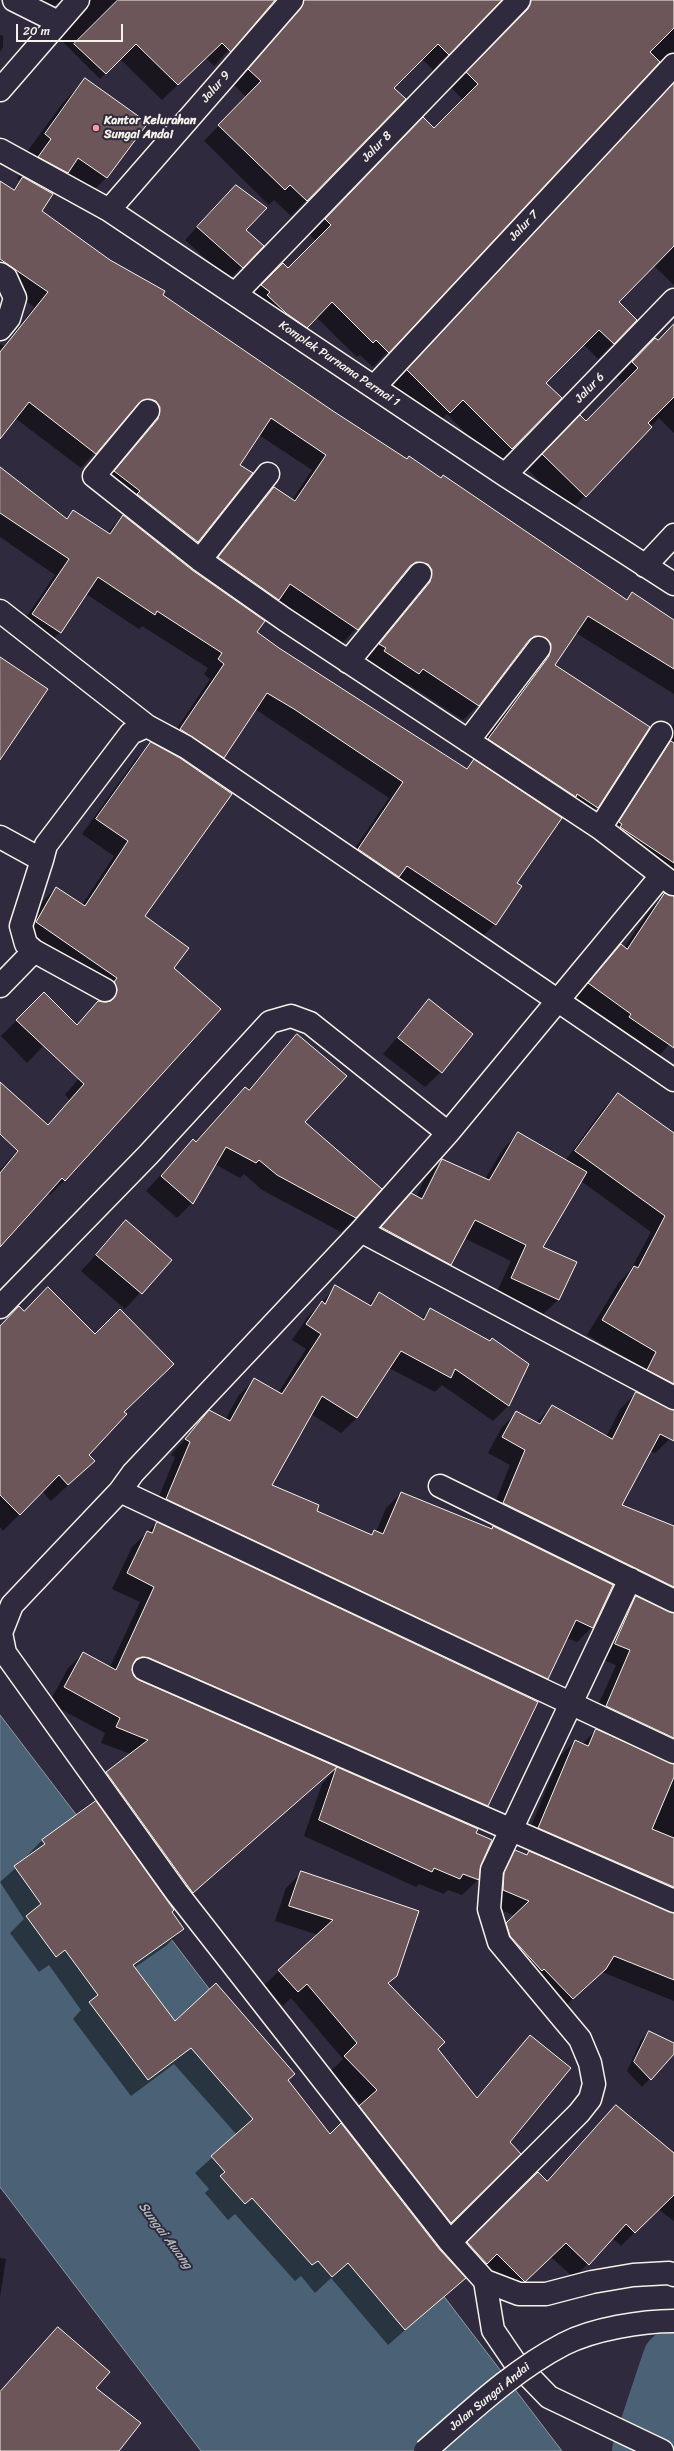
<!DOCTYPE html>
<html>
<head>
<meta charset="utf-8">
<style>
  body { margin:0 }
  #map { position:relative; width:674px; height:2451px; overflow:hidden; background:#2f2a3d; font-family:Sriracha,sans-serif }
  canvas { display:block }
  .scale { position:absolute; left:16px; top:24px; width:107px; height:18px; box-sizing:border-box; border:2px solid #f4f1e8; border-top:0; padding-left:5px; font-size:12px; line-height:14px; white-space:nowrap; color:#f4f1e8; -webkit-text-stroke:3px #2f2a3d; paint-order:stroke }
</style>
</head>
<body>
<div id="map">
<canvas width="674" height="2451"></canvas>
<div class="scale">20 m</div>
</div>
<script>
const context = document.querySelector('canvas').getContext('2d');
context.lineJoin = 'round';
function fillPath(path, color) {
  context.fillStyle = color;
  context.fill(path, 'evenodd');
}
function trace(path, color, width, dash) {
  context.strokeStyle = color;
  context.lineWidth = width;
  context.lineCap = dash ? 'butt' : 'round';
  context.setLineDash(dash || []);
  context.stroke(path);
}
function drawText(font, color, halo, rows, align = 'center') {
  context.font = font + ' Sriracha,sans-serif';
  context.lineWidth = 4;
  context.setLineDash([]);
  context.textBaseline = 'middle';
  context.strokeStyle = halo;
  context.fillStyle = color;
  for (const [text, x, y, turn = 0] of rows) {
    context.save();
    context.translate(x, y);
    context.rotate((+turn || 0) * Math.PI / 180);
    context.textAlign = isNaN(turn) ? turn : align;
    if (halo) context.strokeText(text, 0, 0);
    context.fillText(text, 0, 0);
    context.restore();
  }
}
const water = new Path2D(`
  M 0,1715 L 562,2451 L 201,2451 L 0,2187 Z`);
fillPath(water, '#4b6276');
trace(water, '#8f9ba4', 1);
fillPath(new Path2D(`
  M 21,0 L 274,0 L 214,66 L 206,58 L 162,100 L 120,59 L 100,79 L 60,39 L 75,19 L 64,3 L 57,3 L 41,20 Z
  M 331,0 L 674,0 L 674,285 L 654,266 L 618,302 L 636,320 L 598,359 L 583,344 L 545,383 L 512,449 L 496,464 L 447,414 L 434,427 L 392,386 L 668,90 L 671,77 L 662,68 L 651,70 L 373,367 L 360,355 L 357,357 L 316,317 L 291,342 L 247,301 L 267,280 L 288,269 L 316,241 L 310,235 L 408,134 L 434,129 L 463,100 L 452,88 L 513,25 L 516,19 L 513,7 L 506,3 L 494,6 L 433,70 L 422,59 L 393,88 L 404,99 L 291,216 L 274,200 L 269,205 L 204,141 L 246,97 L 234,85 L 286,25 L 301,10 Z
  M 0,35 L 3,36 L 3,47 L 0,52 Z
  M 83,82 L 146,123 L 106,178 L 85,199 L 58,181 L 47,192 L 40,211 L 109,260 L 333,411 L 625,601 L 632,594 L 674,621 L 674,694 L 576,633 L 553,665 L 648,728 L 597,807 L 582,822 L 474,754 L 534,672 L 525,650 L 518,653 L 478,705 L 463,720 L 408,684 L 403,688 L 370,666 L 372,664 L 365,659 L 415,598 L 417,585 L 413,579 L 400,577 L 342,644 L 278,600 L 264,615 L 204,573 L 259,503 L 274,488 L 292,500 L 312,470 L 259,435 L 239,465 L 251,473 L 197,542 L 182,557 L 100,487 L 143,435 L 145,421 L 134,413 L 126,416 L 81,468 L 15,418 L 0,438 L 0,344 L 4,346 L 34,307 L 0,283 L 0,191 L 12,190 L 21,181 L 17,179 L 30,161 L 24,156 L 62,104 Z
  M 223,199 L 244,230 L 262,246 L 229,280 L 185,240 Z
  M 674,328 L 674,433 L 659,418 L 570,511 L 528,470 L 565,432 L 585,422 L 623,384 L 617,378 L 640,354 Z
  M 0,468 L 65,519 L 73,511 L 107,533 L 123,516 L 256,633 L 279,649 L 465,769 L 474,761 L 516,883 L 495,924 L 480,939 L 344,864 L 389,798 L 255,709 L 223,757 L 209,772 L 166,745 L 210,679 L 204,674 L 208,668 L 142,626 L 139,629 L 86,594 L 60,632 L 45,647 L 18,629 L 55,575 L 0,537 Z
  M 0,660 L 15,739 L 0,762 Z
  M 674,723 L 674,1039 L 655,1060 L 574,999 L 606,961 L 621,946 L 624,948 L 650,910 L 665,895 L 669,896 L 666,889 L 605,837 Z
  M 151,744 L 144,917 L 65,1180 L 50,1195 L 47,1193 L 0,1246 L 0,1170 L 28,1138 L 47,1126 L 70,1100 L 65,1095 L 100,1053 L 73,1029 L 99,1002 L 102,1002 L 100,998 L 21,937 L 41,903 L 56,888 L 82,905 L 114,856 L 82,834 L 136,759 Z
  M 44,993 L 69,1019 L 27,1063 L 1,1036 Z
  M 429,1001 L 441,1072 L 425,1087 L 383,1054 Z
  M 297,1035 L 304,1122 L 356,1217 L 341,1232 L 262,1190 L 244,1174 L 240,1178 L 215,1164 L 192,1203 L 177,1218 L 146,1191 L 178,1156 L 193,1141 L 195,1142 L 230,1103 L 245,1088 L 248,1090 Z
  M 618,1094 L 674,1136 L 674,1431 L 670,1439 L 655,1453 L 650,1451 L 621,1505 L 674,1527 L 674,2001 L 602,1972 L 558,2013 L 492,1939 L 515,1916 L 489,1905 L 501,1866 L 516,1851 L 526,1855 L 529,1852 L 671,1913 L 670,1909 L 524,1843 L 560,1756 L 575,1741 L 582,1744 L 596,1730 L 668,1764 L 665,1756 L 591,1721 L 616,1665 L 601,1659 L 621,1612 L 636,1597 L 670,1613 L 670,1609 L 489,1518 L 510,1465 L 488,1453 L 502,1427 L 517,1413 L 536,1423 L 552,1406 L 606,1437 L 621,1408 L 636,1393 L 668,1410 L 665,1402 L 633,1385 L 642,1367 L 587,1335 L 619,1282 L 630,1271 L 651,1232 L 581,1181 L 541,1247 L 575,1263 L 558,1300 L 542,1315 L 496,1294 L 511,1261 L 464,1238 L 450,1264 L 435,1280 L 366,1243 L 412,1194 L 416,1197 L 426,1176 L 442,1160 L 485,1179 L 503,1149 L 519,1133 L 565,1161 L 603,1109 Z
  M 126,1222 L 170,1260 L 125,1309 L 81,1271 Z
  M 336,1287 L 368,1305 L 379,1293 L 421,1319 L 430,1310 L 528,1364 L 508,1406 L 493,1421 L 442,1385 L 435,1392 L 389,1368 L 357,1418 L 341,1433 L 311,1414 L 270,1486 L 315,1512 L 370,1535 L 376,1532 L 386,1508 L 401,1493 L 592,1627 L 577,1642 L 567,1638 L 548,1678 L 532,1694 L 152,1514 L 175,1457 L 171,1455 L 210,1411 L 225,1420 L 239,1395 L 254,1380 L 278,1393 L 306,1349 L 292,1340 L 307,1318 Z
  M 0,1326 L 123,1413 L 87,1455 L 93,1461 L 77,1477 L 51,1501 L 42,1491 L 3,1531 L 0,1527 Z
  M 157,1523 L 488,1806 L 472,1821 L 131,1673 L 138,1681 L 335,1767 L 177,1908 L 91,1788 L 106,1773 L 131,1754 L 101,1743 L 105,1733 L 49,1703 L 68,1668 L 84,1653 L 110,1667 L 140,1602 L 112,1589 L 132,1547 Z
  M 337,1768 L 474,1833 L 480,1865 L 478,1880 L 462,1895 L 448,1890 L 444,1894 L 419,1884 L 416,1887 L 304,1836 L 322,1784 Z
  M 42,1840 L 171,1912 L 183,1929 L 167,1945 L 134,1968 L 175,2023 L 287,2080 L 330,2135 L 464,2278 L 388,2345 L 331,2278 L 315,2293 L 301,2276 L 295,2281 L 235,2214 L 228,2220 L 205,2193 L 209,2189 L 195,2173 L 237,2135 L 174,2064 L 131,2096 L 73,2019 L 81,2010 L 49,1965 L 39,1972 L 10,1933 L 24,1919 L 0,1882 L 27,1858 L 26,1857 Z
  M 301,1873 L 396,1976 L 387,1984 L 476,2098 L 530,2036 L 509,2143 L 519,2154 L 436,2237 L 345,2122 L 362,2105 L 330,2072 L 343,2059 L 291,1998 L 283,2006 L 264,1985 L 318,1935 L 275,1921 L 286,1888 Z
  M 649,2032 L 674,2044 L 674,2053 L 642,2087 L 627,2071 L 641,2040 Z
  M 616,2106 L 674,2154 L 674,2221 L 658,2209 L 621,2246 L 612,2238 L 574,2278 L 551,2257 L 509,2295 L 454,2257 L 538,2173 L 546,2181 Z
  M 0,2258 L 6,2259 L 0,2297 Z
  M 58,2328 L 94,2388 L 117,2451 L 0,2451 L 0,2391 Z`), '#0007');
trace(new Path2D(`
  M 644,2451 L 674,2361`), '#4b6276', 64);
const building = new Path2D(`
  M 118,0 L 275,0 L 231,52 L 222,43 L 178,85 L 136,44 L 106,74 L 74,44 Z
  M 304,0 L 502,0 L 449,55 L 438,44 L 394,88 L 406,99 L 307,201 L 290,185 L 285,190 L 218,125 L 261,81 L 248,69 L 301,8 Z
  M 531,0 L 674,0 L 674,28 L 650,52 L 660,62 L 389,353 L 376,340 L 373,343 L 332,302 L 307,328 L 286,313 L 267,295 L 270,292 L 261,285 L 283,263 L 288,268 L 331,225 L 325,219 L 423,117 L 434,128 L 478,84 L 466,72 L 528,9 Z
  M 85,78 L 148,123 L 107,178 L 78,158 L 68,173 L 38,157 L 51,139 L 45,134 Z
  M 674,83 L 674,246 L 619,302 L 637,320 L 614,344 L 599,330 L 546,383 L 562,398 L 512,449 L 463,400 L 450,413 L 407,370 Z
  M 23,177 L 53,194 L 42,211 L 110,260 L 165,291 L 163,295 L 333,411 L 407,459 L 409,456 L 441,478 L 443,475 L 627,600 L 632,592 L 674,620 L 674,669 L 588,616 L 555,665 L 650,727 L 598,808 L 577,794 L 576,797 L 488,739 L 549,656 L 551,644 L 546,638 L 535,636 L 529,640 L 479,706 L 423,669 L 419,674 L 384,651 L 386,648 L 379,644 L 430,582 L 432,570 L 428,564 L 416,562 L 410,566 L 358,630 L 290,584 L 279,600 L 218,557 L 274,487 L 295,501 L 326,455 L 271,418 L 240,465 L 253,473 L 198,542 L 137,494 L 140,491 L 114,471 L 158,419 L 160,407 L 156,401 L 150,399 L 139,403 L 96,454 L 29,402 L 0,439 L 0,352 L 48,292 L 0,259 L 0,181 L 14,190 Z
  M 236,185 L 267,208 L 246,230 L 264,246 L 243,268 L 197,227 Z
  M 674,324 L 674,397 L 648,423 L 652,427 L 586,497 L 542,454 L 580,415 L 586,421 L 638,368 L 632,362 L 655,338 L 658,340 Z
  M 0,467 L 67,519 L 73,510 L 110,534 L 123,515 L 192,570 L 265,621 L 257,632 L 279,648 L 467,769 L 474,759 L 562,818 L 517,883 L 522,886 L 496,925 L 407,866 L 399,877 L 358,849 L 403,782 L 294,709 L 267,693 L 224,758 L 180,729 L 224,664 L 218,659 L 222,653 L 157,611 L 155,615 L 98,577 L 61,633 L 32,614 L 69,559 L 0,513 Z
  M 0,657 L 48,689 L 0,760 Z
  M 671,741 L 674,743 L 674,863 L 620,827 L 622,824 L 619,822 Z
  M 151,742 L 180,758 L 232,794 L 145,916 L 189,948 L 174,968 L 221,1009 L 65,1181 L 62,1178 L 0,1247 L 0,1173 L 18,1151 L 0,1134 L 0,1082 L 48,1125 L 84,1084 L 16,1020 L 44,992 L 77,1025 L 98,1001 L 105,1002 L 111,1001 L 117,990 L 114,982 L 117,978 L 36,922 L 56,887 L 85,906 L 128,841 L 96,819 Z
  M 665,893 L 674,896 L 674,1048 L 629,1017 L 631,1014 L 588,983 L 621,944 L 627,949 Z
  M 429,999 L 473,1034 L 442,1073 L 398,1038 Z
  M 297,1034 L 347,1076 L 305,1122 L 382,1189 L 356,1218 L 277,1175 L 259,1160 L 256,1163 L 226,1147 L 193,1204 L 161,1176 L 193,1139 L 196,1142 L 245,1087 L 249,1090 Z
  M 618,1093 L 674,1133 L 674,1384 L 647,1370 L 656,1352 L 602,1320 L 634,1266 L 638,1268 L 665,1216 L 575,1151 Z
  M 518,1132 L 587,1172 L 543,1247 L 577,1262 L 559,1300 L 511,1278 L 526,1245 L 475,1220 L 451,1265 L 381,1227 L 411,1193 L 422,1199 L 442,1159 L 489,1180 Z
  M 126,1220 L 172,1260 L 142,1294 L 96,1255 Z
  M 335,1285 L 371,1306 L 379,1292 L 424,1320 L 430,1308 L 490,1341 L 492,1338 L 529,1364 L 509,1406 L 455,1369 L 451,1378 L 401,1351 L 357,1418 L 322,1396 L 272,1485 L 319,1505 L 317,1511 L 372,1535 L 374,1530 L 383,1534 L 401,1492 L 492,1529 L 493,1526 L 613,1585 L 593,1628 L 576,1620 L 548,1679 L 166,1499 L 190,1442 L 185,1439 L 209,1410 L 230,1421 L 254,1378 L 282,1394 L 321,1334 L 306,1324 L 322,1301 L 325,1304 Z
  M 48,1287 L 95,1334 L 120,1309 L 174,1364 L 124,1412 L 127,1414 L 89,1455 L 95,1461 L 68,1485 L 59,1475 L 20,1515 L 0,1495 L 0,1326 L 19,1306 L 24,1311 Z
  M 636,1392 L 674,1410 L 674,1441 L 660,1434 L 622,1505 L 674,1526 L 674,1587 L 503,1503 L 525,1450 L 502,1437 L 516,1411 L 540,1424 L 552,1405 L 612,1439 Z
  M 157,1522 L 538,1702 L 488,1806 L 149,1658 L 142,1657 L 136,1659 L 132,1670 L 134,1676 L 139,1680 L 337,1767 L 193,1893 L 106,1772 L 148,1740 L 116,1727 L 120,1718 L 64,1687 L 83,1652 L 116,1670 L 154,1587 L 127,1573 L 147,1531 L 152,1533 Z
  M 636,1596 L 674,1613 L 674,1738 L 606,1706 L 630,1650 L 615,1644 Z
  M 596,1729 L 674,1764 L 674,1777 L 652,1829 L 674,1838 L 674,1887 L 538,1828 L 575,1740 L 588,1746 Z
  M 337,1767 L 478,1829 L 476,1833 L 492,1840 L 481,1865 L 479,1880 L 463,1874 L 460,1879 L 434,1868 L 432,1872 L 319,1820 Z
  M 96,1801 L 174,1910 L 172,1912 L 184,1929 L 133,1965 L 175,2021 L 216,1983 L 295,2074 L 288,2080 L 330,2134 L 341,2123 L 440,2250 L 466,2278 L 405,2330 L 348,2263 L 332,2277 L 318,2261 L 312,2265 L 252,2198 L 245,2204 L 220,2176 L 225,2172 L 211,2156 L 253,2119 L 191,2048 L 148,2080 L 89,2002 L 98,1995 L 65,1950 L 56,1957 L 26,1916 L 41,1904 L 14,1866 L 45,1844 L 42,1840 Z
  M 515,1850 L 527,1855 L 529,1851 L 674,1913 L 674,1980 L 614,1956 L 606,1969 L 573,1999 L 544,1969 L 542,1971 L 510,1936 L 506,1923 L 529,1901 L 503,1890 L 504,1873 Z
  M 301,1871 L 419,1911 L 397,1976 L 388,1983 L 445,2042 L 438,2049 L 477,2098 L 530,2035 L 571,2068 L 510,2142 L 521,2154 L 451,2223 L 359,2106 L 377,2090 L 344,2056 L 357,2043 L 307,1984 L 298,1992 L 278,1970 L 333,1920 L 289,1906 Z
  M 649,2031 L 674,2043 L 674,2054 L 651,2080 L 634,2062 Z
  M 616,2105 L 674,2153 L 674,2195 L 635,2233 L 626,2224 L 589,2265 L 566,2243 L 525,2282 L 497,2254 L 487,2264 L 467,2242 L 538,2172 L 547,2181 Z
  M 58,2327 L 110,2372 L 96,2388 L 141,2423 L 119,2451 L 0,2451 L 0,2392 Z`);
fillPath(building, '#6c565a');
trace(building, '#f4f1e8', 1);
const street = new Path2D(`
  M 14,0 L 58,22
  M 0,90 L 78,0
  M 0,150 L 109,210 L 505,475 L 674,584
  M 109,210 L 292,0
  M 0,274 L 6,278 L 15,298 L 9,318 L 0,329
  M 235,294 L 519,0
  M 374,387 L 674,65
  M 148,411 L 94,476 L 200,560 L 284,619 L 600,828 L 673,884
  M 505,475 L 674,300
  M 200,560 L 268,474
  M 645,566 L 674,535
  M 0,611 L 147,726
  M 348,662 L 420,574
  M 468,741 L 539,648
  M 600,828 L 661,733
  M 0,837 L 42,860 L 46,845 L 131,733 L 147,726 L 186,747 L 674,1080
  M 34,951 L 105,990
  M 0,986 L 34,951 L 26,944 L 21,926 L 42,860
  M 448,1133 L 361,1231 L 133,1473 L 120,1491 L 12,1605 L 1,1633 L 5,1653 L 177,1893 L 450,2242 L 485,2281 L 519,2294 L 546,2294 L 592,2282 L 633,2275 L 669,2273 L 674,2275
  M 361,1231 L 674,1398
  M 0,1307 L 148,1155 L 270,1022 L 291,1016 L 310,1023 L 448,1133 L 661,876
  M 440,1486 L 674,1601
  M 120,1491 L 674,1752
  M 144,1669 L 674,1901
  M 450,2242 L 579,2113 L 590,2099 L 594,2084 L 590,2063 L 580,2039 L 499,1942 L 489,1909 L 492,1870 L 630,1579
  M 485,2281 L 493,2330 L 514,2361 L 549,2397 L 662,2451`);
trace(street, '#f4f1e8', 25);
trace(street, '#2f2a3d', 22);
const secondaryBridge = new Path2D(`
  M 425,2451 C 469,2413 512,2371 564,2344 C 593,2329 642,2321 674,2321`);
trace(secondaryBridge, '#f4f1e8', 25, []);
trace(secondaryBridge, '#2f2a3d', 22);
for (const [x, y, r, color] of [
  [96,128,4,"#ff9aa2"]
]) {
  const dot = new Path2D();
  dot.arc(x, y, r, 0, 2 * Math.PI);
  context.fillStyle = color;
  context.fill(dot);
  trace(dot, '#2f2a3d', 1.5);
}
drawText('12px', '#f4f1e8', '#2f2a3d', [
  ["Jalur 9",216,87,-49],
  ["Jalur 8",377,147,-46],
  ["Jalur 7",524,226,-47],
  ["Komplek Purnama Permai 1",339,364,34],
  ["Jalur 6",590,388,-46],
  ["Jalan Sungai Andai",490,2397,-39]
]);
drawText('bold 12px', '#f4f1e8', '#2f2a3d', [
  ["Kantor Kelurahan",104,121],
  ["Sungai Andai",104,135]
], 'left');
drawText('italic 13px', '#b0b8ba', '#2f2a3d', [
  ["Sungai Awang",165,2236,53]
]);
</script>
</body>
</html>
